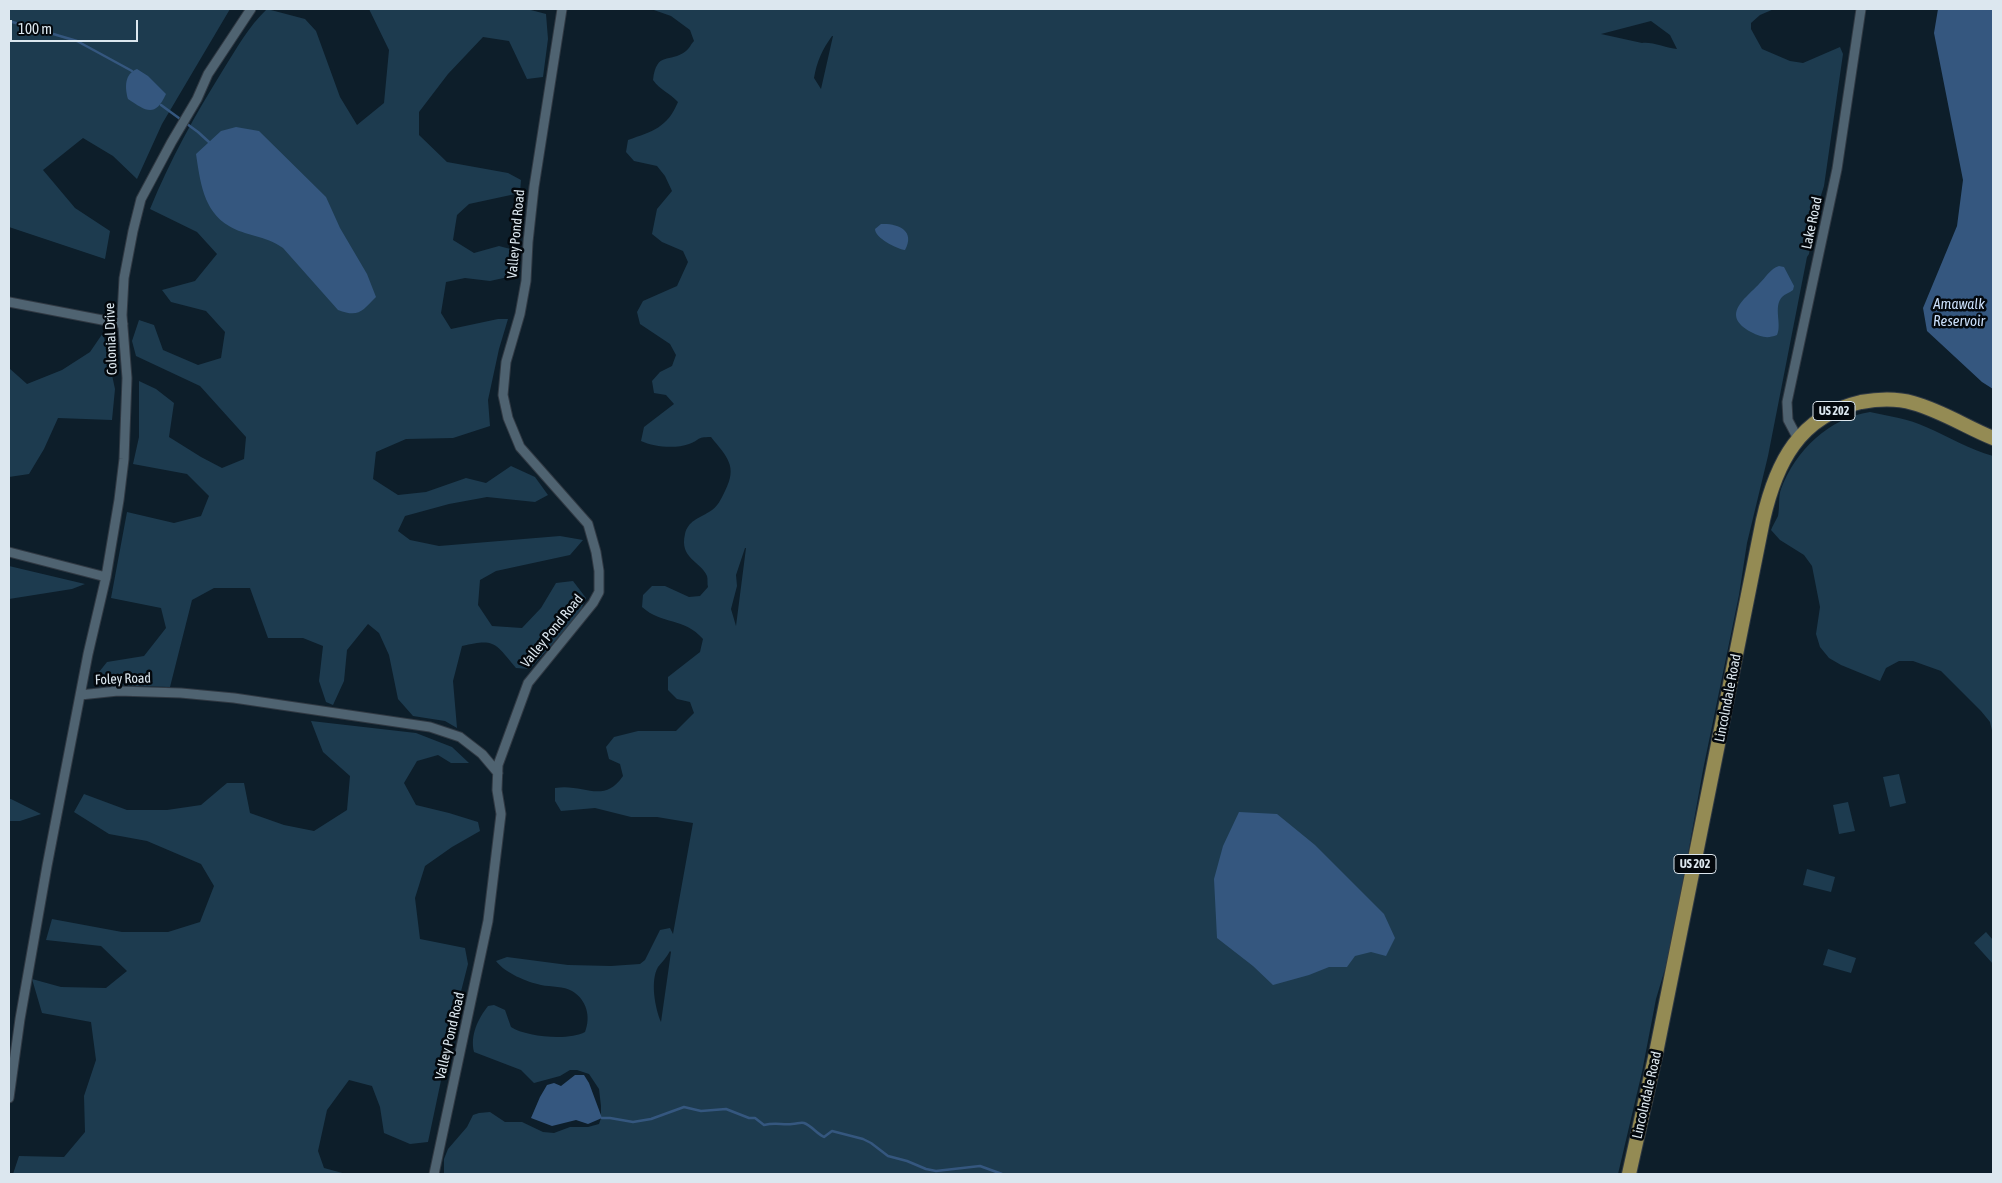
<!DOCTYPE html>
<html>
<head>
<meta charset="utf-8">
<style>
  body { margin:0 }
  #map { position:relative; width:2002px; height:1183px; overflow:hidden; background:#0d1e2a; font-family:"Asap Condensed",sans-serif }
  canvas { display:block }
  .frame { position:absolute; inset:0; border:10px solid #dce7ef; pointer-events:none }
  .scale { position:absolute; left:10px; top:20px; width:128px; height:22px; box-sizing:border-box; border:2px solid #dce7ef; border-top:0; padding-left:6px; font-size:15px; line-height:18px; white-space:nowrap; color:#dce7ef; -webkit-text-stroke:4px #03080d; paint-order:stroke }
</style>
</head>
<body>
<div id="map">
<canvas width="2002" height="1183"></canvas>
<div class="frame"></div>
<div class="scale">100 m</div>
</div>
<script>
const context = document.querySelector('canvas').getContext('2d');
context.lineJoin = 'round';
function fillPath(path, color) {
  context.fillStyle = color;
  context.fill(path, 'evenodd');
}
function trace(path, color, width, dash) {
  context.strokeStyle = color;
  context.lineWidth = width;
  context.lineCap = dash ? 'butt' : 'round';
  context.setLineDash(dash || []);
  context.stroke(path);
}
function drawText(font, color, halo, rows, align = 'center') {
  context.font = font + ' "Asap Condensed",sans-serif';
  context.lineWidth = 5;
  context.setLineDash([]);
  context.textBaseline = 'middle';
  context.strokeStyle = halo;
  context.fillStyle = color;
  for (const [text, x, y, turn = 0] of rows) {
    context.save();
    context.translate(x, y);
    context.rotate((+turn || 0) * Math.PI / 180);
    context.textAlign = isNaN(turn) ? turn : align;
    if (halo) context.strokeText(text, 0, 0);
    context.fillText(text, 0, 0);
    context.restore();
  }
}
fillPath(new Path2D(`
  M 9,9 L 230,9 L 162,124 L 137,179 L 113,156 L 83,138 L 43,170 L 75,208 L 110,231 L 105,259 L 9,227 Z
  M 267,9 L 305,19 L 316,31 L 340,97 L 357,125 L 384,103 L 389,50 L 369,9 L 527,9 L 546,14 L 548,39 L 543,77 L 527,79 L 509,41 L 483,37 L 448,74 L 419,112 L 419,135 L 447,162 L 508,173 L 521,180 L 520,193 L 469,204 L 457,215 L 453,240 L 474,253 L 499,246 L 518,251 L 517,275 L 490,281 L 465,278 L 446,282 L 441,313 L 451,329 L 498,319 L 508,319 L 499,349 L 488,400 L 490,426 L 453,438 L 406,439 L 376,452 L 373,479 L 398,495 L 426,492 L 466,478 L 486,483 L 511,466 L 535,477 L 548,495 L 535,502 L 487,497 L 449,504 L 405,516 L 398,531 L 410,540 L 439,546 L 560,536 L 583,540 L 570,555 L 496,571 L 480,580 L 478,605 L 492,626 L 522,628 L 541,608 L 556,583 L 573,581 L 586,598 L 580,613 L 530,669 L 516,668 C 495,643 495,638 462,646 L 453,681 L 457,728 L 445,721 L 413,716 L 398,699 L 389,655 L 379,633 L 368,624 L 347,650 L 344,681 L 333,705 L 326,702 L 319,681 L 323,646 L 303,638 L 268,638 L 250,588 L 214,588 L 192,600 L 170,687 L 103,685 L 95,677 L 107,662 L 144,656 L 166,628 L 161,608 L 111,598 L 127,512 L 174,523 L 201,516 L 209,496 L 187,474 L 133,464 L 139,437 L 139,381 L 156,389 L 174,403 L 169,437 L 201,457 L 222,468 L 244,459 L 246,437 L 200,386 L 136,356 L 132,341 L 139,320 L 154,325 L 163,350 L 198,365 L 221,358 L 225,332 L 206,311 L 171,302 L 162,290 L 195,281 L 217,254 L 197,232 L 150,209 C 170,160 195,115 223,70 C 237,48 248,27 267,9 Z
  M 651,9 L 1774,9 L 1760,15 L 1751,23 L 1751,29 L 1762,49 L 1790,61 L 1803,63 L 1840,47 L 1843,54 L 1824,186 L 1816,211 L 1809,254 L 1807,257 L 1768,456 L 1747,543 L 1739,595 L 1703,770 L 1671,949 L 1656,999 L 1642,1072 L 1618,1174 L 444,1174 L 444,1159 L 448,1149 L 467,1127 L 473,1115 L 479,1113 L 490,1112 L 505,1122 L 522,1122 L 543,1132 L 554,1133 L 570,1127 L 588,1127 L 599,1124 L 601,1118 L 601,1106 L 599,1089 L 589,1074 L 577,1070 L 570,1070 L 560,1076 L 534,1083 L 521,1070 L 474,1052 C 470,1035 478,1019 488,1006 L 494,1005 L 505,1010 L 511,1027 C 526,1037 569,1041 585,1032 C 591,1017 587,1000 572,991 C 564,986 551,987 541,985 C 527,982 505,973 496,961 L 507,957 L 568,965 L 611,966 L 640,964 L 645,960 L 660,930 L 670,928 L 673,934 L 693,823 L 657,817 L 631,817 L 595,808 L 561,811 L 555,801 L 555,788 C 584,783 603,805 623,776 L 620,764 L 609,759 L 606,747 L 614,737 L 638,731 L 676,731 L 694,713 L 690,702 L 677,699 L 668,690 L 668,677 L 700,652 L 703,639 C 684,617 662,625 642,607 L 643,595 L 652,586 L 665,586 L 689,597 L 700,596 L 708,587 C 707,584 708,579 707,576 C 701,561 679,559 685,534 C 688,521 699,518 709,512 C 718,507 721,499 725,491 C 738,466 727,457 711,437 C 695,437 701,440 689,444 C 675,449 654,447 641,441 L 644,427 L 674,404 L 666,395 L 654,393 L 652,381 L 660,372 L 672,366 L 676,355 L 670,344 L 640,324 L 637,312 L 643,301 L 677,286 L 688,262 L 683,251 L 662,242 L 652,234 L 657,209 L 672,191 L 665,176 L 657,166 L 634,161 L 626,152 L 628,140 C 653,131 667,128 678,102 C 670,93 660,90 653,80 C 657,50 669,64 686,51 C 689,49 691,44 694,41 L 690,30 L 671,16 ZM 1651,21 L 1670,35 L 1677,49 C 1667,48 1650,41 1642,43 L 1601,34 ZM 832,36 L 833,36 L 821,89 L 814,78 C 817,61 822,50 832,36 ZM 745,548 L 746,548 L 736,626 L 731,609 L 737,586 L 736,575 ZM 670,951 L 671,952 L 661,1022 C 655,1008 650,981 658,967 C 662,962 667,957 670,951 Z
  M 103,333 L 115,389 L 112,420 L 58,418 L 44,449 L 29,474 L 9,477 L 9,368 L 27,384 L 62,370 L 90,352 Z
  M 1870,412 C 1889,416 1909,419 1926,427 C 1949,437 1969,449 1993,456 L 1993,735 L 1990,722 L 1981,711 L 1941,671 L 1913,661 L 1899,661 L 1886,668 L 1880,681 L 1841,665 L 1829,658 L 1820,647 L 1816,634 L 1820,607 L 1812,566 L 1804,555 L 1780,540 L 1771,530 C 1773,525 1776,520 1778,516 C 1780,507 1778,497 1781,489 C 1795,451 1829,418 1870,412 Z
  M 9,566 L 85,584 L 72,589 L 9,599 Z
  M 311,721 L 416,733 L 452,747 L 469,763 L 451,763 L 438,755 L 417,761 L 404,783 L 416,805 L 449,813 L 478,822 L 480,831 L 452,847 L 425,866 L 415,898 L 420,939 L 465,948 L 468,964 L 454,1019 L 428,1142 L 410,1144 L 384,1133 L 380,1107 L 372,1086 L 349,1080 L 327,1110 L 318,1151 L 324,1168 L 346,1174 L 13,1174 L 19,1156 L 64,1157 L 85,1132 L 84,1096 L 96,1060 L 91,1022 L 42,1013 L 32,979 L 61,987 L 106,988 L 127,971 L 101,946 L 46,940 L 52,919 L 122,932 L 168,932 L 200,922 L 214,886 L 201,864 L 147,841 L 109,834 L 74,812 L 84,794 L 127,810 L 167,810 L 201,805 L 227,783 L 244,783 L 250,813 L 284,825 L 314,831 L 347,810 L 350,776 L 323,752 Z
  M 1899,774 L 1906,803 L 1890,807 L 1883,777 Z
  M 9,799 L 11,799 L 41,814 L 20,821 L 9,821 Z
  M 1848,802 L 1855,831 L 1839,834 L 1833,805 Z
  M 1807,869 L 1835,877 L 1831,892 L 1803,885 Z
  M 1986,932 L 1993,940 L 1993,964 L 1974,943 Z
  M 1828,949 L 1856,958 L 1851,973 L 1823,965 Z`), '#1d3b4f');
fillPath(new Path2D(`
  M 1938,9 L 1993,9 L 1993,389 L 1982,382 L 1927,331 L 1923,308 L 1957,226 L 1963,180 L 1934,33 Z
  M 137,69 L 148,76 L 166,94 C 155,118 146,111 128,99 C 125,88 124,74 137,69 Z
  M 236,127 L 259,131 L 326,197 L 340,228 L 367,274 L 376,297 C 362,311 359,318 338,310 L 283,248 C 265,235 245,236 229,226 C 203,211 200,180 196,154 L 221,131 Z
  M 881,224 C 897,223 916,230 905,250 C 897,249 875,238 875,229 Z
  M 1779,266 L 1784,267 L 1794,286 L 1793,290 C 1789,293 1785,294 1782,297 C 1773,307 1782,324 1777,335 C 1767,339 1761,337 1751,332 C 1720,315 1745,299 1759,284 C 1766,277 1770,269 1779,266 Z
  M 1239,812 L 1277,814 L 1315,845 L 1384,914 L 1395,938 L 1386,956 L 1371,952 L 1355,956 L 1347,967 L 1329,967 L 1309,975 L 1273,985 L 1253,966 L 1217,938 L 1214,879 L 1223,846 Z
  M 575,1075 L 584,1075 L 589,1083 L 602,1118 L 588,1124 L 576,1120 L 552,1126 L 531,1118 L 540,1097 L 547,1085 L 554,1083 L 561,1086 Z`), '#35577f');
trace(new Path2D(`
  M 9,21 L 77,41 L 132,71
  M 161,105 L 198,132 L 209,142
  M 602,1118 L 610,1118 L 633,1122 L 651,1119 L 684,1107 L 701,1111 L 726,1109 L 749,1118 L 755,1118 L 764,1125 C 776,1122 781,1125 792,1124 C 797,1124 800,1122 804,1123 C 812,1126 816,1133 824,1137 L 832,1131 L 863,1139 L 871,1143 L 888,1156 L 907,1161 L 926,1169 L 936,1171 L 980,1166 L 1002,1174`), '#35577f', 2.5);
const street = new Path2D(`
  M 9,302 L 123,324
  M 1798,439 L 1788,420 L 1787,402 L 1837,169 L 1861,9
  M 9,552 L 106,577
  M 80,695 L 118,691 L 181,693 L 234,698 L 430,727 L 460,737 L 482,754 L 498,773
  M 9,1098 L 20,1019 L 47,866 L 88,654 L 106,577 L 119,500 L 124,459 L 127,378 L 122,315 L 124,278 L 133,231 L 141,199 L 171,143 L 197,99 L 208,74 L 251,9
  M 434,1174 L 488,921 L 501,814 L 497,790 L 498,765 L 528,683 L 593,603 L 599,592 L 599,571 L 596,552 L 588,524 L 520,447 L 508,418 L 503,395 L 506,362 L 520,314 L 526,281 L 528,242 L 534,187 L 562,9`);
const primary = new Path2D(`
  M 1629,1174 L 1656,1053 L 1763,520 C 1776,463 1799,416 1861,402 C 1878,399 1896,398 1913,403 C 1942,411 1966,427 1993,438`);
trace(street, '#303943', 11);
trace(primary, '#303943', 16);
trace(street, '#4f6371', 9);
trace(primary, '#948b54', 14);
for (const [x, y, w] of [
  [1834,411,42],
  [1695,864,42]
]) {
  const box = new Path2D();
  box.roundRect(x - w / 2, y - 9.5, w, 19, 4);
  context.fillStyle = '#03080d';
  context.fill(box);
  trace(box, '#dce7ef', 1);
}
drawText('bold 12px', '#dce7ef', null, [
  ["US 202",1834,411],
  ["US 202",1695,864]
]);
drawText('14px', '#dce7ef', '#03080d', [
  ["Lake Road",1812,223,-78],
  ["Valley Pond Road",516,234,-85],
  ["Colonial Drive",111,339,-92],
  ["Valley Pond Road",552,631,-51],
  ["Foley Road",123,679,-2],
  ["Lincolndale Road",1728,698,-79],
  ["Valley Pond Road",450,1036,-77],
  ["Lincolndale Road",1647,1095,-77]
]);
drawText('italic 15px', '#cadffa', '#03080d', [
  ["Amawalk",1959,304],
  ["Reservoir",1959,321]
]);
</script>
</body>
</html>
